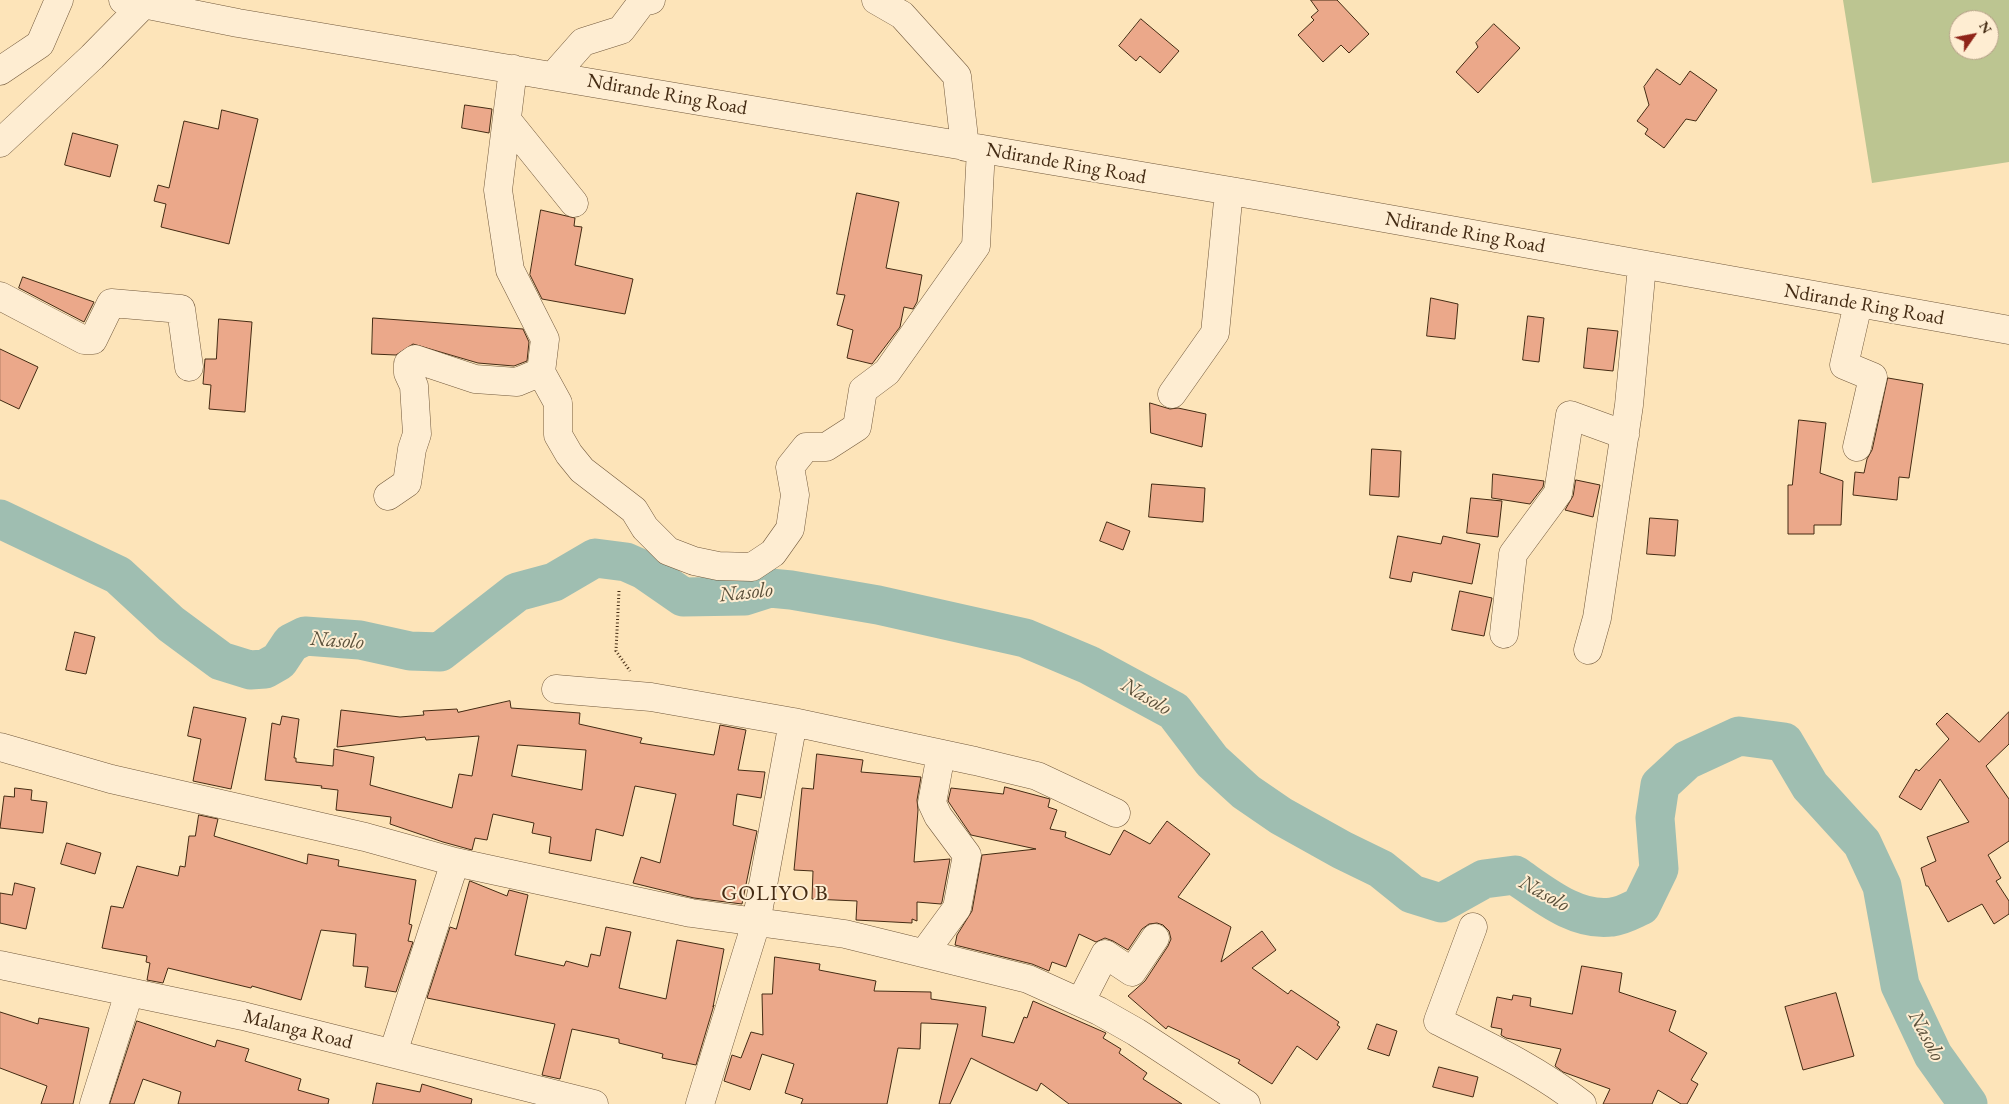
<!DOCTYPE html>
<html>
<head>
<meta charset="utf-8">
<style>
  body { margin:0 }
  #map { position:relative; width:2009px; height:1104px; overflow:hidden; background:#fde4b9; font-family:"EB Garamond",serif }
  canvas { display:block }
  .north { position:absolute; left:1949px; top:10px; width:50px; height:50px; box-sizing:border-box; background:#feedd2; border:1px solid #b49f86; border-radius:50%; rotate:57deg; font-size:14px; font-weight:700; line-height:20px; text-align:center; color:#442b13 }
  .north::after { content:''; display:block; margin:auto; width:18px; height:22px; background:#8f2418; clip-path:polygon(50% 0,100% 100%,50% 72%,0 100%) }
</style>
</head>
<body>
<div id="map">
<canvas width="2009" height="1104"></canvas>
<div class="north">N</div>
</div>
<script>
const context = document.querySelector('canvas').getContext('2d');
context.lineJoin = 'round';
function fillPath(path, color) {
  context.fillStyle = color;
  context.fill(path, 'evenodd');
}
function trace(path, color, width, dash) {
  context.strokeStyle = color;
  context.lineWidth = width;
  context.lineCap = dash ? 'butt' : 'round';
  context.setLineDash(dash || []);
  context.stroke(path);
}
function drawText(font, color, halo, rows, align = 'center') {
  context.font = font + ' "EB Garamond",serif';
  context.lineWidth = 4;
  context.setLineDash([]);
  context.textBaseline = 'middle';
  context.strokeStyle = halo;
  context.fillStyle = color;
  for (const [text, x, y, turn = 0] of rows) {
    context.save();
    context.translate(x, y);
    context.rotate((+turn || 0) * Math.PI / 180);
    context.textAlign = isNaN(turn) ? turn : align;
    if (halo) context.strokeText(text, 0, 0);
    context.fillText(text, 0, 0);
    context.restore();
  }
}
fillPath(new Path2D(`
  M 1843,0 L 2009,0 L 2009,162 L 1872,183 ZM 1959,20 L 1989,20 L 1989,50 L 1959,50 Z`), '#bcc591');
trace(new Path2D(`
  M 0,519 L 118,575 L 171,624 L 221,661 L 250,670 L 265,669 L 279,661 L 291,643 L 305,636 L 360,640 L 410,651 L 440,652 L 517,592 L 554,582 L 595,558 L 626,562 L 644,570 L 683,597 L 745,596 L 770,588 L 791,590 L 878,605 L 1025,638 L 1089,665 L 1174,711 L 1212,761 L 1246,792 L 1281,816 L 1342,850 L 1381,869 L 1412,894 L 1441,903 L 1484,879 L 1515,875 C 1543,894 1576,922 1612,917 C 1622,916 1632,910 1641,906 L 1659,869 L 1655,818 L 1660,785 L 1687,760 L 1739,736 L 1784,742 L 1810,786 L 1862,843 L 1882,886 L 1900,985 L 1933,1055 L 1968,1104`), '#9fbeb1', 39);
const building = new Path2D(`
  M 1311,0 L 1337,0 L 1369,34 L 1349,53 L 1341,45 L 1323,62 L 1298,35 L 1314,20 L 1311,17 L 1318,11 Z
  M 1141,19 L 1179,51 L 1160,73 L 1140,56 L 1136,61 L 1119,46 Z
  M 1494,24 L 1520,48 L 1478,93 L 1456,72 L 1478,47 L 1476,43 Z
  M 1657,69 L 1680,85 L 1690,71 L 1717,90 L 1696,121 L 1686,119 L 1664,148 L 1645,134 L 1648,129 L 1637,121 L 1649,105 L 1644,87 Z
  M 465,105 L 492,109 L 489,133 L 462,128 Z
  M 222,110 L 258,119 L 229,244 L 161,227 L 166,204 L 154,201 L 158,185 L 169,188 L 184,121 L 218,129 Z
  M 73,133 L 118,145 L 110,177 L 65,165 Z
  M 857,193 L 899,202 L 886,268 L 922,275 L 917,302 L 913,309 L 904,307 L 900,327 L 872,364 L 847,358 L 853,330 L 837,325 L 845,295 L 837,294 Z
  M 541,210 L 575,218 L 574,226 L 582,227 L 575,265 L 633,279 L 625,314 L 542,299 L 530,275 Z
  M 23,277 L 94,302 L 84,322 L 19,288 Z
  M 1431,298 L 1458,304 L 1455,339 L 1427,336 Z
  M 1528,316 L 1544,318 L 1539,362 L 1523,360 Z
  M 373,318 L 523,329 L 529,342 L 527,361 L 514,366 L 478,363 L 413,344 L 396,355 L 372,354 Z
  M 219,319 L 252,322 L 245,412 L 209,409 L 211,385 L 203,384 L 205,359 L 216,359 Z
  M 1588,328 L 1618,331 L 1613,371 L 1584,368 Z
  M 0,349 L 38,367 L 19,409 L 0,400 Z
  M 1888,378 L 1923,384 L 1909,478 L 1899,477 L 1897,500 L 1853,495 L 1855,472 L 1864,473 L 1867,459 L 1872,450 Z
  M 1150,403 L 1170,409 L 1178,408 L 1206,414 L 1202,447 L 1151,433 Z
  M 1799,420 L 1826,423 L 1820,473 L 1843,481 L 1841,525 L 1814,525 L 1814,534 L 1788,534 L 1788,485 L 1792,485 Z
  M 1372,449 L 1401,451 L 1399,497 L 1370,495 Z
  M 1493,474 L 1544,481 L 1543,487 L 1530,504 L 1492,498 Z
  M 1576,480 L 1600,485 L 1593,517 L 1565,510 L 1573,496 Z
  M 1152,484 L 1205,488 L 1203,522 L 1149,517 Z
  M 1471,498 L 1502,501 L 1498,537 L 1467,533 Z
  M 1650,518 L 1678,520 L 1675,556 L 1647,554 Z
  M 1107,522 L 1130,531 L 1123,550 L 1100,541 Z
  M 1398,536 L 1441,544 L 1443,536 L 1480,544 L 1472,584 L 1413,572 L 1411,582 L 1390,578 Z
  M 1460,591 L 1492,598 L 1484,636 L 1452,630 Z
  M 75,632 L 95,637 L 86,674 L 66,670 Z
  M 510,701 L 511,708 L 580,713 L 579,724 L 642,738 L 640,743 L 714,755 L 720,725 L 746,730 L 738,770 L 765,772 L 761,798 L 737,794 L 733,825 L 757,831 L 742,904 L 694,898 L 633,883 L 641,857 L 660,863 L 676,794 L 635,786 L 623,836 L 596,829 L 591,861 L 549,853 L 551,837 L 532,833 L 534,823 L 493,814 L 487,840 L 475,838 L 472,850 L 443,842 L 390,824 L 391,817 L 336,810 L 338,790 L 321,788 L 322,786 L 265,780 L 272,723 L 280,725 L 282,716 L 299,719 L 294,758 L 296,758 L 296,762 L 333,766 L 334,749 L 374,757 L 370,785 L 452,808 L 459,774 L 472,776 L 479,736 L 426,740 L 425,737 L 337,747 L 341,710 L 400,717 L 424,715 L 423,711 L 457,709 L 458,712 ZM 518,745 L 586,750 L 582,790 L 512,776 Z
  M 194,707 L 246,718 L 231,789 L 193,781 L 201,739 L 188,736 Z
  M 2009,712 L 2009,744 L 1986,766 L 2009,799 L 2009,841 L 1988,855 L 2001,878 L 1996,881 L 2009,901 L 2009,914 L 1994,924 L 1982,904 L 1948,922 L 1928,886 L 1926,886 L 1921,868 L 1936,861 L 1927,837 L 1969,822 L 1940,779 L 1921,810 L 1899,797 L 1916,769 L 1919,771 L 1949,739 L 1936,724 L 1947,713 L 1979,742 Z
  M 817,754 L 863,760 L 861,772 L 921,777 L 917,800 L 918,810 L 914,862 L 950,859 L 942,902 L 941,904 L 917,902 L 917,921 L 912,919 L 912,923 L 856,920 L 857,901 L 812,899 L 813,871 L 794,870 L 802,788 L 813,789 Z
  M 1005,787 L 1050,799 L 1048,807 L 1057,810 L 1050,829 L 1066,832 L 1065,837 L 1110,855 L 1124,830 L 1150,844 L 1167,821 L 1210,854 L 1178,897 L 1231,927 L 1221,962 L 1262,931 L 1276,950 L 1252,968 L 1288,994 L 1291,990 L 1339,1022 L 1337,1025 L 1340,1027 L 1317,1060 L 1297,1046 L 1272,1084 L 1238,1063 L 1240,1060 L 1168,1026 L 1166,1029 L 1128,996 L 1145,981 L 1168,946 L 1171,939 L 1169,931 L 1163,925 L 1157,923 L 1149,924 L 1142,929 L 1128,950 L 1113,941 L 1105,938 L 1096,942 L 1079,934 L 1066,967 L 1052,962 L 1049,971 L 1032,964 L 955,945 L 957,935 L 972,911 L 982,855 L 1036,849 L 971,835 L 948,801 L 951,788 L 1003,794 Z
  M 15,788 L 32,790 L 31,800 L 47,802 L 43,833 L 0,828 L 4,796 L 14,797 Z
  M 199,815 L 218,819 L 214,836 L 307,864 L 308,854 L 339,860 L 338,866 L 416,880 L 409,924 L 412,925 L 408,941 L 413,942 L 396,992 L 365,987 L 368,967 L 353,966 L 356,934 L 321,930 L 301,1000 L 252,986 L 251,988 L 168,968 L 163,983 L 147,980 L 150,963 L 146,962 L 147,956 L 102,948 L 111,906 L 123,908 L 137,866 L 178,876 L 180,866 L 185,867 L 189,836 L 195,836 Z
  M 67,843 L 101,853 L 95,874 L 61,864 Z
  M 470,881 L 507,896 L 509,890 L 528,895 L 515,955 L 564,966 L 566,961 L 588,967 L 591,954 L 600,956 L 606,927 L 631,932 L 619,988 L 666,999 L 677,940 L 724,949 L 713,1007 L 714,1005 L 696,1065 L 662,1058 L 663,1054 L 619,1043 L 619,1039 L 572,1029 L 560,1079 L 542,1075 L 555,1024 L 427,998 L 450,927 L 456,929 Z
  M 15,883 L 35,888 L 26,929 L 0,923 L 0,893 L 12,895 Z
  M 775,957 L 820,964 L 819,970 L 876,981 L 874,991 L 931,992 L 931,999 L 986,1007 L 982,1036 L 1014,1043 L 1024,1017 L 1027,1018 L 1033,1001 L 1106,1033 L 1103,1038 L 1121,1049 L 1119,1053 L 1147,1073 L 1143,1079 L 1182,1104 L 1069,1104 L 1041,1083 L 1037,1091 L 971,1058 L 950,1104 L 939,1104 L 958,1024 L 921,1023 L 920,1049 L 898,1048 L 887,1104 L 801,1104 L 803,1099 L 785,1093 L 794,1064 L 762,1054 L 750,1090 L 724,1081 L 732,1055 L 741,1058 L 751,1032 L 763,1035 L 762,994 L 772,994 Z
  M 1582,966 L 1622,973 L 1619,992 L 1676,1011 L 1669,1031 L 1707,1053 L 1691,1080 L 1698,1084 L 1687,1104 L 1681,1104 L 1658,1090 L 1652,1104 L 1603,1104 L 1610,1089 L 1563,1072 L 1555,1066 L 1561,1049 L 1506,1038 L 1501,1035 L 1502,1029 L 1491,1027 L 1497,997 L 1512,1000 L 1513,995 L 1531,998 L 1530,1006 L 1572,1014 Z
  M 1836,993 L 1854,1056 L 1803,1070 L 1785,1007 Z
  M 0,1012 L 38,1024 L 39,1018 L 89,1028 L 73,1104 L 41,1104 L 47,1086 L 0,1068 Z
  M 137,1021 L 215,1047 L 217,1040 L 249,1049 L 245,1061 L 301,1079 L 298,1090 L 329,1099 L 328,1104 L 178,1104 L 181,1092 L 143,1079 L 134,1104 L 110,1104 Z
  M 1377,1024 L 1397,1031 L 1389,1056 L 1368,1049 Z
  M 1439,1067 L 1478,1077 L 1473,1097 L 1433,1087 Z
  M 377,1083 L 420,1092 L 422,1084 L 472,1099 L 471,1104 L 373,1104 Z`);
fillPath(building, '#eba88a');
trace(building, '#442b13', 1);
const minor = new Path2D(`
  M 123,0 L 238,23 L 1272,198 L 2009,330
  M 876,0 L 902,15 L 957,76 L 965,147
  M 513,69 L 498,190 L 510,270 L 545,339 L 541,372 L 558,403 L 558,435 L 569,454 L 582,470 L 634,510 L 645,528 L 668,551 L 694,561 L 718,566 L 752,567 L 773,553 L 790,529 L 795,495 L 790,467 L 806,447 L 826,447 L 857,427 L 863,390 L 887,372 L 976,246 L 981,149
  M 0,71 L 40,44 L 59,0
  M 553,76 L 583,42 L 621,30 L 642,2 L 651,0
  M 507,120 L 574,203
  M 0,143 L 92,57 L 144,4
  M 0,296 L 84,340 L 93,340 L 111,303 L 181,309 L 189,367
  M 1172,394 L 1215,333 L 1229,191
  M 1857,447 L 1873,377 L 1844,365 L 1858,304
  M 388,496 L 407,483 L 412,449 L 417,434 L 414,386 L 408,373 L 408,364 L 415,359 L 475,379 L 517,382 L 541,372
  M 1504,634 L 1513,554 L 1558,493 L 1570,415 L 1625,435
  M 1588,650 L 1597,618 L 1629,405 L 1642,266
  M 556,689 L 651,697 L 793,722 L 975,761 L 1037,776 L 1116,813
  M 0,747 L 111,779 L 365,837 L 455,862 L 691,913 L 845,934 L 1028,979 L 1099,1011 L 1136,1032 L 1246,1104
  M 1473,927 L 1438,1021 C 1488,1046 1537,1069 1582,1104
  M 924,953 L 957,908 L 967,855 L 938,816 L 932,803 L 941,754
  M 0,965 L 243,1016 L 594,1104
  M 1081,1001 L 1105,954 L 1132,972 L 1155,938
  M 393,1053 L 455,862
  M 94,1104 L 129,993
  M 700,1104 L 756,923 L 793,722`);
trace(minor, '#72593c', 29);
trace(new Path2D(`
  M 619,591 L 616,651 L 630,671`), '#442b13', 3, [1, 2.5]);
trace(minor, '#feedd2', 28);
drawText('20px', '#442b13', '#feedd2', [
  ["Ndirande Ring Road",667,95,10],
  ["Ndirande Ring Road",1066,164,10],
  ["Ndirande Ring Road",1465,233,10],
  ["Ndirande Ring Road",1864,305,10],
  ["Malanga Road",298,1030,14]
]);
drawText('italic 21px', '#5b503a', '#feedd2', [
  ["Nasolo",746,593,-6],
  ["Nasolo",337,641,4],
  ["Nasolo",1146,697,30],
  ["Nasolo",1544,894,29],
  ["Nasolo",1926,1036,62]
]);
context.letterSpacing = '1px';
drawText('22px', '#442b13', '#feedd2', [
  ["GOLIYO B",775,894]
]);
context.letterSpacing = '0px';
</script>
</body>
</html>
